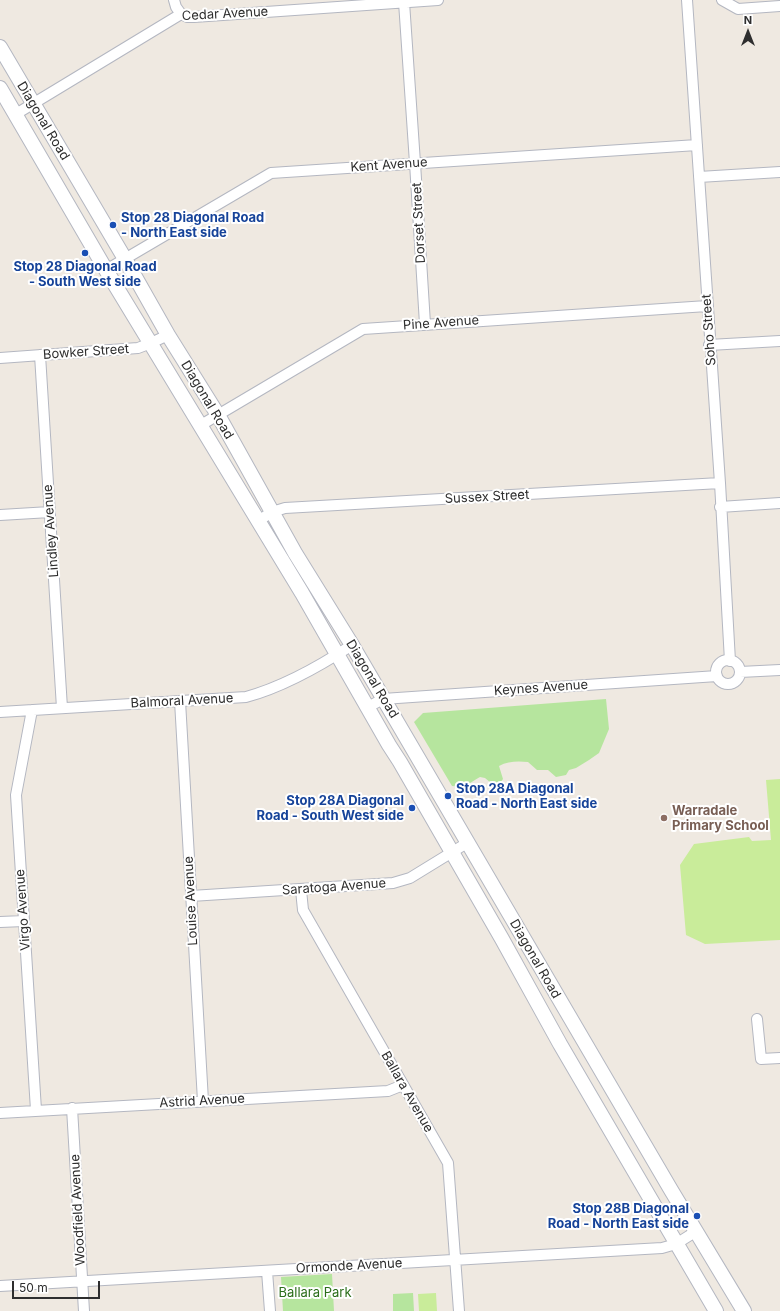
<!DOCTYPE html>
<html>
<head>
<meta charset="utf-8">
<style>
  body { margin:0 }
  #map { position:relative; width:780px; height:1311px; overflow:hidden; background:#efe9e1; font-family:Inter,sans-serif }
  canvas { display:block }
  .north { position:absolute; left:728px; top:12px; width:40px; height:40px; -webkit-text-stroke:3px #fff; paint-order:stroke; rotate:0deg; font-size:11px; font-weight:700; line-height:16px; text-align:center; color:#2e2e2e }
  .north::after { content:''; display:block; margin:auto; width:14px; height:18px; background:#2e2e2e; clip-path:polygon(50% 0,100% 100%,50% 72%,0 100%) }
  .scale { position:absolute; left:12px; top:1281px; width:88px; height:18px; box-sizing:border-box; border:2px solid #2e2e2e; border-top:0; padding-left:5px; font-size:12px; line-height:14px; white-space:nowrap; color:#2e2e2e; -webkit-text-stroke:3px #fff; paint-order:stroke }
</style>
</head>
<body>
<div id="map">
<canvas width="780" height="1311"></canvas>
<div class="north">N</div>
<div class="scale">50 m</div>
</div>
<script>
const context = document.querySelector('canvas').getContext('2d');
context.lineJoin = 'round';
function fillPath(path, color) {
  context.fillStyle = color;
  context.fill(path, 'evenodd');
}
function trace(path, color, width, dash) {
  context.strokeStyle = color;
  context.lineWidth = width;
  context.lineCap = dash ? 'butt' : 'round';
  context.setLineDash(dash || []);
  context.stroke(path);
}
function drawText(font, color, halo, rows, align = 'center') {
  context.font = font + ' Inter,sans-serif';
  context.lineWidth = 4;
  context.setLineDash([]);
  context.textBaseline = 'middle';
  context.strokeStyle = halo;
  context.fillStyle = color;
  for (const [text, x, y, turn = 0] of rows) {
    context.save();
    context.translate(x, y);
    context.rotate((+turn || 0) * Math.PI / 180);
    context.textAlign = isNaN(turn) ? turn : align;
    if (halo) context.strokeText(text, 0, 0);
    context.fillText(text, 0, 0);
    context.restore();
  }
}
fillPath(new Path2D(`
  M 606,699 L 609,729 L 599,753 L 589,760 L 576,768 L 569,770 L 566,775 L 556,777 L 548,770 L 537,770 L 528,762 C 518,761 508,761 499,766 L 503,779 L 500,783 L 491,783 L 485,778 L 480,777 C 470,783 464,788 452,786 L 414,722 L 423,713 Z
  M 332,1274 L 334,1311 L 283,1311 L 281,1277 Z
  M 413,1293 L 414,1311 L 393,1311 L 393,1294 Z`), '#b6e59e');
fillPath(new Path2D(`
  M 780,779 L 780,940 L 705,944 L 686,935 L 680,865 L 694,844 L 749,837 L 752,841 L 771,840 L 766,780 Z
  M 436,1293 L 437,1311 L 419,1311 L 418,1294 Z`), '#c9ec9a');
const street = new Path2D(`
  M 174,0 L 176,7 L 181,14
  M 687,0 L 720,483 L 730,661
  M 722,0 L 738,9 L 780,6
  M 404,2 L 415,163 L 425,324
  M 16,114 L 181,14 L 187,17 L 194,17 L 438,0
  M 699,177 L 780,172
  M 106,270 L 271,173 L 697,145
  M 709,345 L 780,341
  M 40,355 L 62,708
  M 0,358 L 138,348 L 151,343 L 168,335
  M 201,425 L 363,329 L 707,306
  M 720,507 L 780,503
  M 0,515 L 50,512
  M 258,521 L 272,512 L 285,508 L 720,483
  M716 672a12 12 0 1 1 24 0a12 12 0 1 1-24 0Z
  M 740,672 L 780,670
  M 180,701 L 203,1101
  M 368,707 L 383,699 L 717,676
  M 32,710 L 16,795 L 36,1110
  M 0,712 L 246,697 C 283,687 320,666 352,645
  M 301,890 L 303,910 L 448,1163 L 459,1311
  M 191,896 L 393,883 L 410,878 L 467,843
  M 0,922 L 24,921
  M 757,1019 L 761,1059 L 780,1058
  M 72,1108 L 84,1311
  M 0,1113 L 388,1091 L 403,1085
  M 267,1271 L 270,1311
  M 0,1286 L 662,1248 L 676,1244 L 695,1232`);
const secondary = new Path2D(`
  M 0,47 L 125,259 L 168,335 L 218,415 L 295,553 L 352,645 L 671,1190 L 744,1311
  M 0,88 L 106,270 L 302,593 L 389,745 L 400,762 L 502,939 L 560,1044 L 716,1311`);
trace(street, '#b4b7c1', 12);
trace(secondary, '#b4b7c1', 16);
trace(street, '#fff', 10);
trace(secondary, '#fff', 14);
for (const [x, y, r, color] of [
  [113,225,4,"#1a4fb4"],
  [85,253,4,"#1a4fb4"],
  [448,796,4,"#1a4fb4"],
  [412,808,4,"#1a4fb4"],
  [664,818,4,"#8d6e63"],
  [697,1216,4,"#1a4fb4"]
]) {
  const dot = new Path2D();
  dot.arc(x, y, r, 0, 2 * Math.PI);
  context.fillStyle = color;
  context.fill(dot);
  trace(dot, '#fff', 1.5);
}
drawText('13px', '#2e2e2e', '#fff', [
  ["Cedar Avenue",225,14,-3],
  ["Diagonal Road",43,121,59],
  ["Kent Avenue",389,165,-4],
  ["Dorset Street",419,223,-93],
  ["Pine Avenue",441,323,-4],
  ["Soho Street",709,330,-94],
  ["Bowker Street",86,352,-4],
  ["Diagonal Road",207,400,59],
  ["Sussex Street",487,497,-3],
  ["Lindley Avenue",51,531,-94],
  ["Diagonal Road",372,679,59],
  ["Keynes Avenue",541,688,-4],
  ["Balmoral Avenue",182,701,-3],
  ["Saratoga Avenue",334,887,-4],
  ["Louise Avenue",191,901,-93],
  ["Virgo Avenue",23,910,-94],
  ["Diagonal Road",535,959,60],
  ["Ballara Avenue",407,1092,60],
  ["Astrid Avenue",202,1101,-3],
  ["Woodfield Avenue",78,1210,-93],
  ["Ormonde Avenue",349,1266,-3]
]);
drawText('bold 13px', '#164399', '#fff', [
  ["Stop 28 Diagonal Road",121,218],
  ["- North East side",121,233],
  ["Stop 28 Diagonal Road",85,267,"center"],
  ["- South West side",85,282,"center"],
  ["Stop 28A Diagonal",456,789],
  ["Road - North East side",456,804],
  ["Stop 28A Diagonal",404,801,"right"],
  ["Road - South West side",404,816,"right"],
  ["Stop 28B Diagonal",689,1209,"right"],
  ["Road - North East side",689,1224,"right"]
], 'left');
drawText('bold 13px', '#785e54', '#fff', [
  ["Warradale",672,811],
  ["Primary School",672,826]
], 'left');
drawText('13px', '#2c6e1b', '#fff', [
  ["Ballara Park",315,1293]
]);
</script>
</body>
</html>
